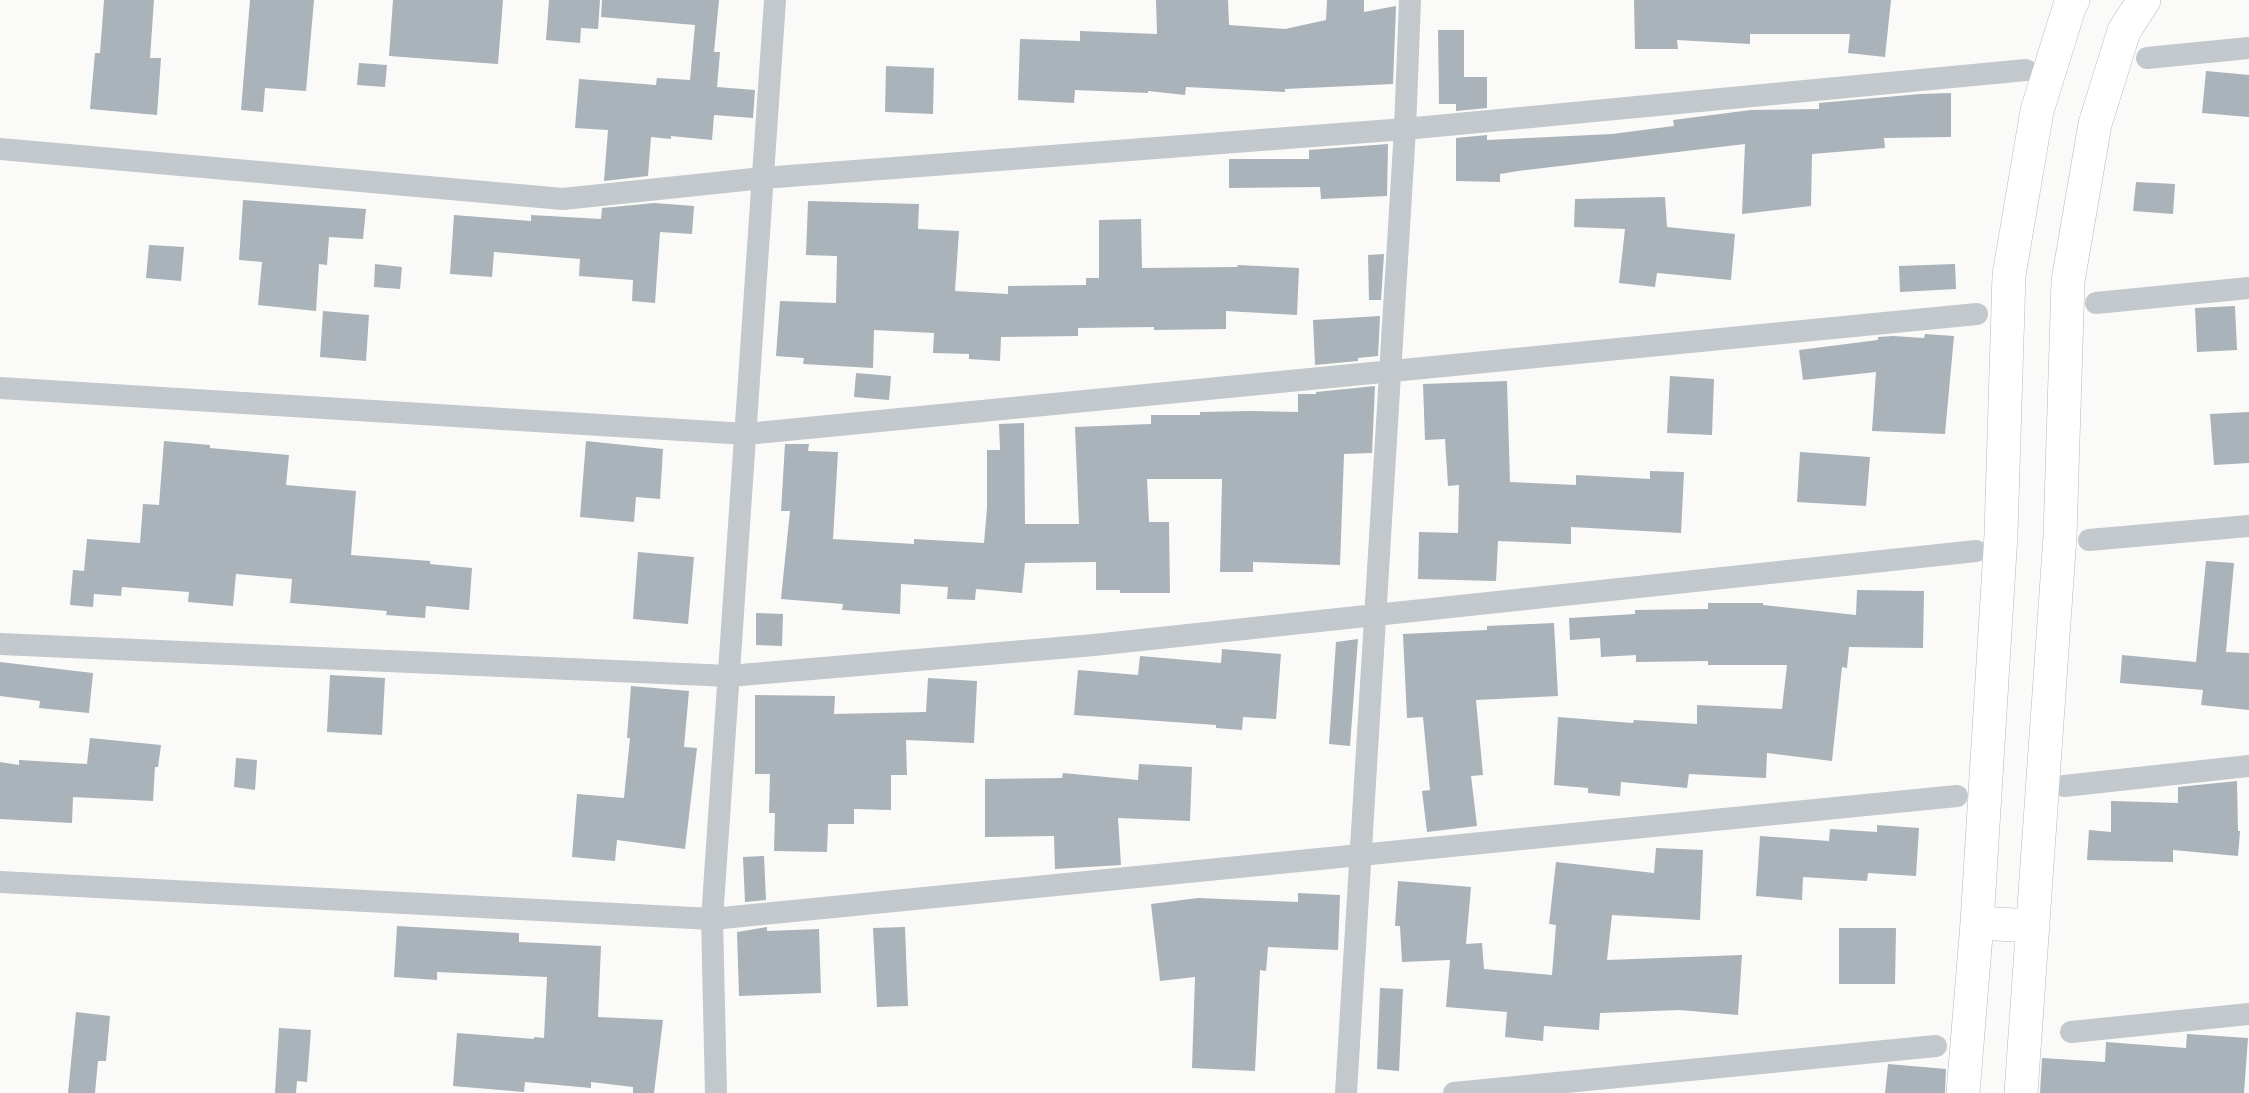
<!DOCTYPE html>
<html>
<head>
<meta charset="utf-8">
<style>
  body { margin:0 }
  canvas { display:block; background:#fafaf8 }
</style>
</head>
<body>
<canvas width="2249" height="1093"></canvas>
<script>
const context = document.querySelector('canvas').getContext('2d');
context.lineJoin = 'round';
function fillPath(path, color) {
  context.fillStyle = color;
  context.fill(path, 'evenodd');
}
function trace(path, color, width, dash) {
  context.strokeStyle = color;
  context.lineWidth = width;
  context.lineCap = dash ? 'butt' : 'round';
  context.setLineDash(dash || []);
  context.stroke(path);
}
fillPath(new Path2D(`
  M 104,0 L 154,0 L 150,58 L 161,58 L 157,115 L 90,109 L 95,53 L 100,53 Z
  M 250,0 L 314,0 L 306,91 L 265,88 L 263,112 L 241,110 Z
  M 393,0 L 503,0 L 498,64 L 389,56 Z
  M 549,0 L 600,0 L 598,29 L 581,28 L 580,43 L 546,40 Z
  M 602,0 L 719,0 L 714,52 L 720,52 L 717,87 L 755,90 L 753,118 L 714,115 L 712,140 L 671,136 L 671,139 L 651,137 L 648,176 L 604,181 L 608,130 L 575,128 L 579,79 L 656,85 L 657,78 L 690,80 L 695,25 L 601,17 Z
  M 1156,0 L 1228,0 L 1229,25 L 1285,29 L 1326,20 L 1327,0 L 1364,0 L 1364,12 L 1396,6 L 1393,84 L 1285,89 L 1285,92 L 1186,87 L 1185,95 L 1148,91 L 1148,93 L 1075,90 L 1074,103 L 1018,100 L 1020,39 L 1080,41 L 1080,31 L 1157,34 Z
  M 1634,0 L 1891,0 L 1885,57 L 1848,53 L 1850,34 L 1750,34 L 1750,44 L 1677,40 L 1678,49 L 1635,49 Z
  M 1438,30 L 1464,30 L 1464,77 L 1487,77 L 1487,108 L 1456,111 L 1456,104 L 1439,104 Z
  M 359,63 L 387,65 L 385,87 L 357,85 Z
  M 886,66 L 934,68 L 933,114 L 885,112 Z
  M 2206,71 L 2249,75 L 2249,117 L 2202,113 Z
  M 1951,93 L 1951,137 L 1884,138 L 1885,148 L 1812,154 L 1811,206 L 1742,214 L 1745,144 L 1518,171 L 1500,174 L 1500,182 L 1456,181 L 1456,138 L 1487,135 L 1487,140 L 1612,134 L 1674,126 L 1673,120 L 1751,110 L 1819,109 L 1819,103 L 1920,94 Z
  M 1388,144 L 1387,196 L 1321,199 L 1320,187 L 1229,188 L 1229,159 L 1309,159 L 1309,150 Z
  M 2136,182 L 2175,184 L 2173,214 L 2133,211 Z
  M 1665,197 L 1667,227 L 1735,234 L 1731,280 L 1657,273 L 1655,287 L 1619,283 L 1625,229 L 1574,227 L 1575,199 Z
  M 243,200 L 366,209 L 363,239 L 329,237 L 327,265 L 319,264 L 316,311 L 258,305 L 262,262 L 239,260 Z
  M 808,201 L 919,204 L 918,229 L 959,231 L 955,291 L 1008,294 L 1008,286 L 1086,285 L 1086,278 L 1099,278 L 1099,220 L 1141,219 L 1142,268 L 1237,267 L 1238,265 L 1299,268 L 1297,315 L 1226,311 L 1226,329 L 1154,330 L 1154,327 L 1078,328 L 1078,336 L 1001,337 L 1000,361 L 969,359 L 969,354 L 933,353 L 934,333 L 874,330 L 873,368 L 803,364 L 804,358 L 776,356 L 780,301 L 836,303 L 837,256 L 806,255 Z
  M 654,203 L 694,206 L 692,234 L 660,232 L 655,303 L 632,301 L 633,280 L 579,276 L 580,259 L 494,252 L 492,277 L 450,274 L 454,215 L 531,221 L 531,215 L 601,219 L 602,208 Z
  M 149,245 L 184,247 L 181,281 L 146,278 Z
  M 1384,254 L 1381,300 L 1369,300 L 1368,255 Z
  M 375,264 L 402,267 L 400,289 L 374,287 Z
  M 1955,264 L 1956,289 L 1900,292 L 1899,266 Z
  M 2235,306 L 2237,350 L 2197,352 L 2195,308 Z
  M 323,311 L 369,315 L 366,361 L 320,357 Z
  M 1380,316 L 1378,356 L 1358,358 L 1358,361 L 1315,365 L 1313,320 Z
  M 1925,334 L 1954,336 L 1945,434 L 1872,431 L 1876,372 L 1803,380 L 1799,350 L 1878,340 L 1878,337 L 1893,336 L 1924,338 Z
  M 856,373 L 891,376 L 889,400 L 854,397 Z
  M 1670,376 L 1714,379 L 1712,435 L 1667,433 Z
  M 1507,381 L 1510,482 L 1576,485 L 1576,475 L 1650,479 L 1650,471 L 1684,472 L 1681,533 L 1571,527 L 1571,544 L 1498,541 L 1496,581 L 1418,579 L 1419,532 L 1458,533 L 1459,485 L 1448,486 L 1445,439 L 1425,440 L 1423,384 Z
  M 1375,386 L 1372,453 L 1344,454 L 1340,565 L 1253,562 L 1253,572 L 1220,572 L 1222,479 L 1147,479 L 1149,522 L 1169,522 L 1170,593 L 1120,593 L 1120,590 L 1096,590 L 1096,562 L 1025,563 L 1022,593 L 976,589 L 975,600 L 947,599 L 948,587 L 901,584 L 900,614 L 842,610 L 843,604 L 781,599 L 790,511 L 781,511 L 785,444 L 809,444 L 808,451 L 838,452 L 833,539 L 914,544 L 914,539 L 984,543 L 987,508 L 987,450 L 1000,450 L 999,424 L 1024,423 L 1025,524 L 1079,524 L 1075,427 L 1151,424 L 1151,415 L 1200,415 L 1200,412 L 1252,411 L 1298,412 L 1298,394 L 1316,394 L 1316,392 Z
  M 2249,412 L 2249,463 L 2214,465 L 2210,414 Z
  M 164,441 L 210,445 L 210,448 L 289,455 L 286,485 L 356,491 L 351,555 L 430,561 L 430,564 L 472,568 L 469,610 L 426,606 L 425,618 L 386,615 L 387,611 L 290,603 L 292,579 L 236,574 L 233,606 L 188,602 L 189,592 L 122,587 L 121,596 L 94,594 L 93,607 L 70,605 L 73,570 L 84,571 L 87,539 L 140,543 L 143,504 L 159,505 Z
  M 586,441 L 663,449 L 660,499 L 636,497 L 634,522 L 580,517 Z
  M 1800,452 L 1870,457 L 1866,506 L 1797,502 Z
  M 638,552 L 694,557 L 688,624 L 633,619 Z
  M 2206,561 L 2234,563 L 2226,652 L 2249,653 L 2249,710 L 2201,705 L 2203,690 L 2120,683 L 2122,655 L 2196,662 Z
  M 1857,590 L 1924,591 L 1923,648 L 1849,647 L 1847,668 L 1842,667 L 1832,761 L 1767,753 L 1766,778 L 1689,774 L 1687,788 L 1621,782 L 1620,796 L 1588,793 L 1588,788 L 1554,785 L 1558,717 L 1633,723 L 1634,720 L 1697,724 L 1697,705 L 1782,709 L 1787,665 L 1708,665 L 1708,661 L 1636,662 L 1636,655 L 1601,657 L 1600,638 L 1570,640 L 1569,618 L 1635,614 L 1635,610 L 1708,609 L 1708,603 L 1763,603 L 1763,605 L 1856,615 Z
  M 756,613 L 783,614 L 782,646 L 756,645 Z
  M 1554,623 L 1558,696 L 1476,700 L 1483,775 L 1471,776 L 1477,826 L 1427,832 L 1422,791 L 1430,790 L 1423,717 L 1407,718 L 1403,634 L 1487,630 L 1487,626 Z
  M 1358,639 L 1350,746 L 1329,744 L 1336,642 Z
  M 1222,649 L 1281,654 L 1276,719 L 1243,717 L 1242,730 L 1216,728 L 1216,725 L 1074,715 L 1078,670 L 1138,675 L 1140,656 L 1221,663 Z
  M 0,662 L 93,673 L 89,713 L 39,708 L 40,701 L 0,696 Z
  M 330,675 L 385,678 L 382,735 L 327,732 Z
  M 928,678 L 977,681 L 974,743 L 906,740 L 907,775 L 891,775 L 891,810 L 854,809 L 854,824 L 828,824 L 827,852 L 774,851 L 775,813 L 769,813 L 770,774 L 755,774 L 755,695 L 835,696 L 834,714 L 926,712 Z
  M 631,686 L 689,691 L 684,747 L 697,748 L 685,849 L 617,840 L 615,861 L 572,857 L 577,794 L 624,798 L 630,738 L 627,738 Z
  M 90,738 L 161,745 L 158,767 L 155,767 L 153,801 L 73,797 L 72,823 L 0,819 L 0,762 L 19,765 L 19,760 L 87,764 Z
  M 236,758 L 257,760 L 255,790 L 234,787 Z
  M 1139,764 L 1192,767 L 1190,821 L 1118,818 L 1121,865 L 1055,869 L 1054,836 L 985,837 L 985,779 L 1062,778 L 1063,773 L 1138,780 Z
  M 2237,781 L 2238,831 L 2240,831 L 2238,856 L 2173,850 L 2173,862 L 2087,860 L 2089,830 L 2111,832 L 2111,801 L 2178,803 L 2178,787 Z
  M 1877,825 L 1919,828 L 1916,876 L 1868,873 L 1867,881 L 1803,877 L 1802,900 L 1756,896 L 1760,836 L 1829,841 L 1830,829 L 1877,832 Z
  M 1656,848 L 1703,850 L 1700,920 L 1612,915 L 1607,960 L 1742,955 L 1738,1015 L 1679,1010 L 1600,1013 L 1599,1030 L 1544,1026 L 1543,1041 L 1505,1037 L 1507,1012 L 1446,1007 L 1450,960 L 1402,962 L 1400,926 L 1395,926 L 1398,881 L 1471,887 L 1466,944 L 1482,943 L 1484,969 L 1552,975 L 1556,925 L 1549,924 L 1556,862 L 1654,873 Z
  M 764,856 L 766,900 L 745,902 L 743,857 Z
  M 1298,893 L 1340,895 L 1338,950 L 1268,947 L 1266,971 L 1260,970 L 1255,1071 L 1192,1068 L 1195,977 L 1160,981 L 1151,904 L 1198,898 L 1298,902 Z
  M 397,926 L 519,933 L 519,942 L 601,946 L 598,1017 L 663,1020 L 654,1093 L 633,1093 L 633,1087 L 591,1082 L 591,1088 L 525,1082 L 524,1092 L 453,1086 L 457,1033 L 534,1039 L 534,1037 L 544,1038 L 547,977 L 437,972 L 437,980 L 394,977 Z
  M 767,927 L 767,931 L 819,929 L 821,993 L 739,996 L 737,932 Z
  M 905,927 L 908,1006 L 877,1007 L 873,928 Z
  M 1839,928 L 1896,928 L 1895,984 L 1839,984 Z
  M 1380,988 L 1403,989 L 1399,1071 L 1377,1069 Z
  M 76,1012 L 110,1016 L 106,1061 L 98,1061 L 95,1093 L 68,1093 Z
  M 279,1028 L 311,1030 L 307,1082 L 297,1081 L 296,1093 L 275,1093 Z
  M 2187,1034 L 2248,1038 L 2244,1093 L 2040,1093 L 2042,1058 L 2105,1062 L 2106,1042 L 2186,1048 Z
  M 1888,1064 L 1946,1069 L 1945,1093 L 1885,1093 Z`), '#aab3b9');
const secondary = new Path2D(`
  M 1977,923 L 2033,926
  M 1963,1093 L 1977,923 L 2001,534 L 2009,275 L 2037,111 L 2070,5 L 2073,0
  M 2021,1093 L 2060,536 L 2068,281 L 2095,124 L 2124,31 L 2144,0`);
trace(secondary, '#b3babf', 34);
trace(new Path2D(`
  M 2147,58 L 2249,48
  M 0,149 L 563,199 L 763,178 L 1405,129 L 2026,70
  M 2096,303 L 2249,288
  M 0,388 L 746,434 L 1977,314
  M 2089,540 L 2249,526
  M 0,644 L 729,676 L 1094,645 L 1976,551
  M 2064,786 L 2249,766
  M 0,882 L 712,919 L 1957,796
  M 2071,1032 L 2249,1014
  M 716,1093 L 712,919 L 775,0
  M 1346,1093 L 1405,129 L 1410,0
  M 1454,1093 L 1936,1046`), '#c3c8cc', 22);
trace(secondary, '#fff', 33);
</script>
</body>
</html>
